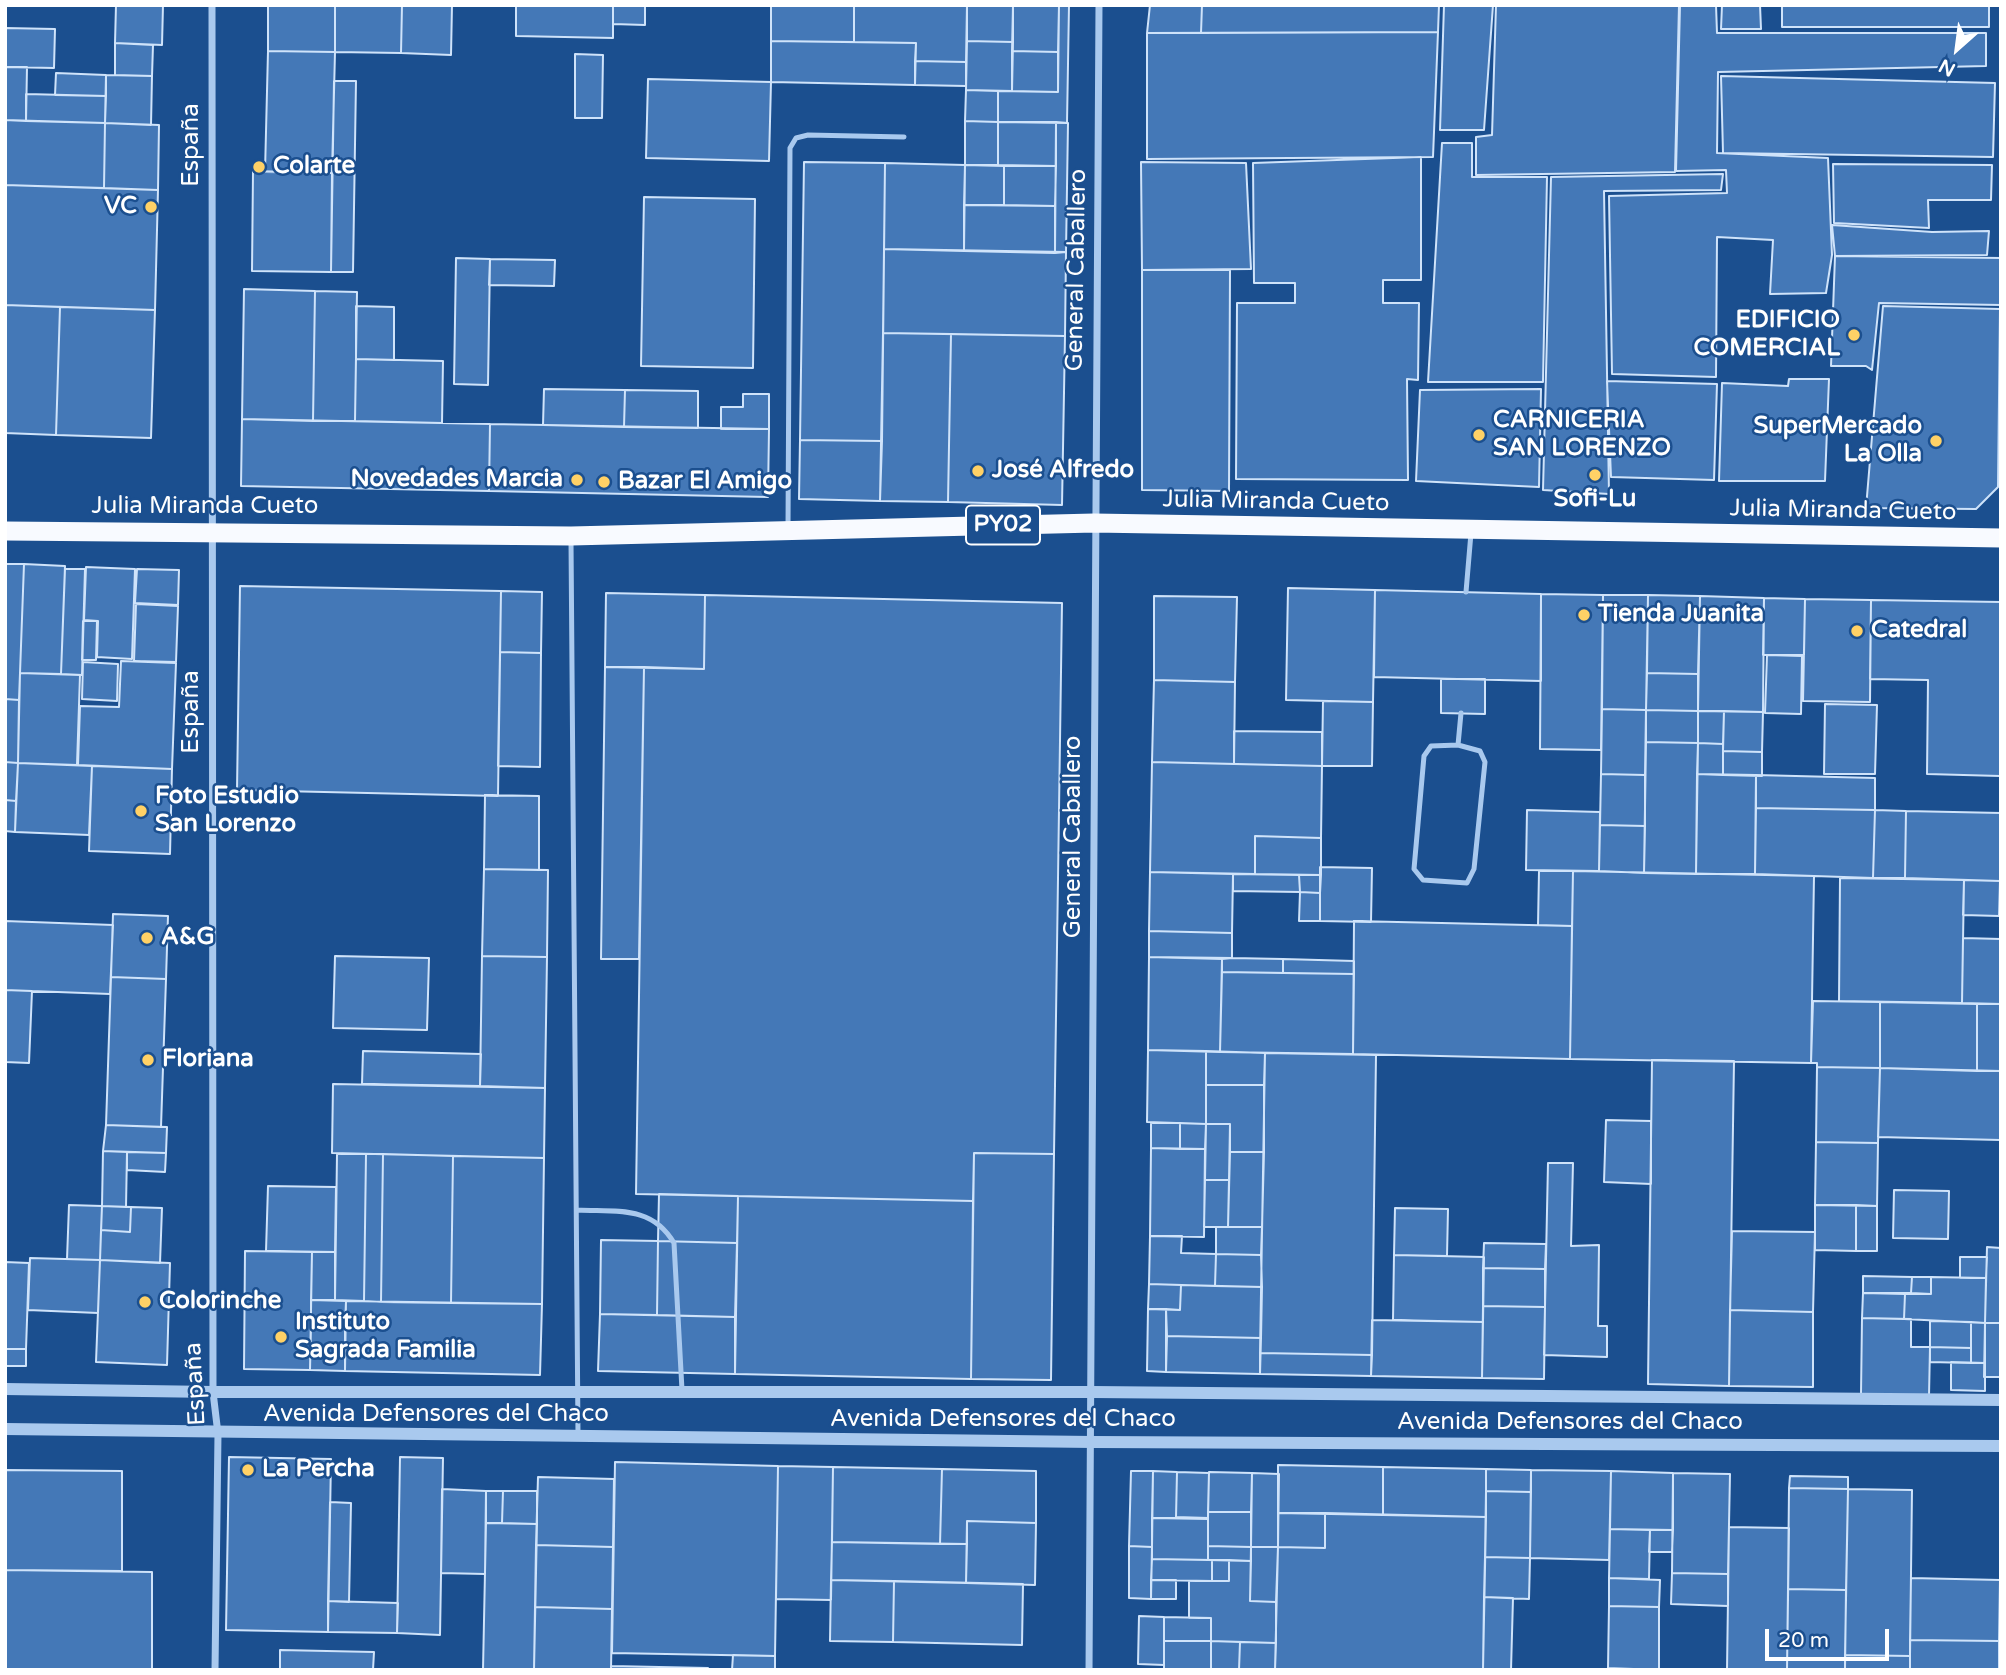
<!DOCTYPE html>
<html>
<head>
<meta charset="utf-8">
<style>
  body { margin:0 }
  #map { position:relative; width:2006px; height:1675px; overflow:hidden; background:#1b4f8f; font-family:"Varela Round",sans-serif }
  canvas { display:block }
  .frame { position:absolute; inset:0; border:7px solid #fff; pointer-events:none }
  .north { position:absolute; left:1922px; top:14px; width:70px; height:70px; -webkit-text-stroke:5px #1b4f8f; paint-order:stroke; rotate:208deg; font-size:19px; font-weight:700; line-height:28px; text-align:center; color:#fff }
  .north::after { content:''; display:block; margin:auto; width:24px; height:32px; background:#fff; clip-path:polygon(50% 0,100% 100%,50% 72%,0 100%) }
  .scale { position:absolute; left:1765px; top:1629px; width:124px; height:32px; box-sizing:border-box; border:4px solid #fff; border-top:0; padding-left:9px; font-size:21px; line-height:24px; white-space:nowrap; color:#fff; -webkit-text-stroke:5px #1b4f8f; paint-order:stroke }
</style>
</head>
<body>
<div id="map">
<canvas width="2006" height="1675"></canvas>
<div class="frame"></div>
<div class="north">N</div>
<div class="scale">20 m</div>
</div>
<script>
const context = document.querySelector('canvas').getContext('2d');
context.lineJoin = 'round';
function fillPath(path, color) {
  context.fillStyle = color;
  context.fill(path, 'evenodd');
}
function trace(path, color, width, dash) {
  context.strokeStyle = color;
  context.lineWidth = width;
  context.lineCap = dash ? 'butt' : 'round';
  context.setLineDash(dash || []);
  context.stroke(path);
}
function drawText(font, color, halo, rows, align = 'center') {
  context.font = font + ' "Varela Round",sans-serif';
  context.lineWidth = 5;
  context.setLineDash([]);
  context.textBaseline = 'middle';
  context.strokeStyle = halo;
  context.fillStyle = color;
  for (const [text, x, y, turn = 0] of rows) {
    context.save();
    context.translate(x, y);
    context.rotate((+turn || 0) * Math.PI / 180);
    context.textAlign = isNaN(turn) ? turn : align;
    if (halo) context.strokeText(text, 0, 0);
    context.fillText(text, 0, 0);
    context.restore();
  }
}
const building = new Path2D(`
  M 116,5 L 163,5 L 162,45 L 115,43 Z
  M 268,5 L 335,5 L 335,52 L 268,51 Z
  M 335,5 L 402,5 L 401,53 L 335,52 Z
  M 402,5 L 452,5 L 451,55 L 401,53 Z
  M 613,5 L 645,5 L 645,25 L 613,24 Z
  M 613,5 L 613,38 L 516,36 L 516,5 Z
  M 771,5 L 854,5 L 854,42 L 771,41 Z
  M 854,5 L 967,5 L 966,62 L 915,61 L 916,43 L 854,42 Z
  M 967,5 L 1013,5 L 1013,42 L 967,41 Z
  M 1013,5 L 1059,5 L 1058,52 L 1012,51 Z
  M 1059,5 L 1069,5 L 1067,123 L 998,122 L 998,91 L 1058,92 Z
  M 1150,5 L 1202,5 L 1201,33 L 1147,33 Z
  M 1202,5 L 1439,5 L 1438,32 L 1201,33 Z
  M 1444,5 L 1493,5 L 1484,130 L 1440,130 Z
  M 1496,5 L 1679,5 L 1675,172 L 1476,175 L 1476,137 L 1492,135 Z
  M 1680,5 L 1716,5 L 1717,33 L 1986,33 L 1986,66 L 1718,72 L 1717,153 L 1828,158 L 1832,255 L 1826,293 L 1770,294 L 1773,240 L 1717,237 L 1716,377 L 1612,374 L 1609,196 L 1727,193 L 1726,170 L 1676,171 Z
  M 1722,5 L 1760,5 L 1761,29 L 1721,29 Z
  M 1773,5 L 1989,5 L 1989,27 L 1782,27 L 1782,6 Z
  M 5,28 L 55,29 L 54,68 L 5,67 Z
  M 1438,32 L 1433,157 L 1147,159 L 1147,33 Z
  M 771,41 L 916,43 L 915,85 L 771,82 Z
  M 967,41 L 1013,42 L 1012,91 L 966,90 Z
  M 115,43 L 153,45 L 152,76 L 115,75 Z
  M 268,51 L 335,52 L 332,173 L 265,172 Z
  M 1012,51 L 1058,52 L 1058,92 L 1012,91 Z
  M 575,54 L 603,55 L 602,118 L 575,118 Z
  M 915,61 L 966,62 L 966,86 L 915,85 Z
  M 5,67 L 27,67 L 26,121 L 5,120 Z
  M 56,73 L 106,75 L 106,96 L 55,95 Z
  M 106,75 L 152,76 L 151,125 L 105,123 Z
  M 1721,76 L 1995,83 L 1993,157 L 1723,153 Z
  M 648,79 L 771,82 L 769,161 L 646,158 Z
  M 334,81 L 356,81 L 353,272 L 331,272 Z
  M 966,90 L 998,91 L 998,122 L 965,121 Z
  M 26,94 L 106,96 L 105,123 L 26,121 Z
  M 5,120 L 105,123 L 104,188 L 5,185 Z
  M 965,121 L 998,122 L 998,165 L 965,165 Z
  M 998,122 L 1056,122 L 1056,166 L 998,165 Z
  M 1056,122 L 1068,123 L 1066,252 L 1055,253 Z
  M 105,123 L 159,125 L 158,190 L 104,188 Z
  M 1442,143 L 1472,143 L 1472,177 L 1547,177 L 1543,382 L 1428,382 Z
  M 1421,157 L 1421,280 L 1383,280 L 1383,303 L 1419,303 L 1418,380 L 1407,379 L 1408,480 L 1236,479 L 1237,303 L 1295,303 L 1295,283 L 1254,283 L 1253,163 Z
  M 804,162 L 885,163 L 882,441 L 800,440 Z
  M 1141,162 L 1246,163 L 1251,269 L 1142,270 Z
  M 885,163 L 965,165 L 964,251 L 884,249 Z
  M 1833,164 L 1992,165 L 1991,200 L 1928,200 L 1929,228 L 1834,223 Z
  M 965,165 L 1004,166 L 1004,205 L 964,205 Z
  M 1004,166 L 1056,166 L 1055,206 L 1004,205 Z
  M 253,171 L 332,173 L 331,272 L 252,271 Z
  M 1723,174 L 1721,190 L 1604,191 L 1609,494 L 1543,490 L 1551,177 Z
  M 5,185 L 158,190 L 155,310 L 5,305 Z
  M 644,197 L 755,199 L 753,368 L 641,366 Z
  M 964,205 L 1055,206 L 1055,253 L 964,251 Z
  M 1832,225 L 1932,232 L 1989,231 L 1987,255 L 1835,256 Z
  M 884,249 L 1066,252 L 1065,336 L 883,333 Z
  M 1835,256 L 2001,258 L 2001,305 L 1879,303 L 1872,370 L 1866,366 L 1831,366 Z
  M 456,258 L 490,259 L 488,385 L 454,384 Z
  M 490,259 L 555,260 L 554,286 L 489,285 Z
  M 1142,270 L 1230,270 L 1229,491 L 1142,490 Z
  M 244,289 L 315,291 L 313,421 L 242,419 Z
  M 315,291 L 357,292 L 355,421 L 313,421 Z
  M 5,305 L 60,307 L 56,435 L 5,433 Z
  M 356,306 L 394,307 L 394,360 L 356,359 Z
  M 1883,306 L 2000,309 L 1998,487 L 1976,509 L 1866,508 Z
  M 60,307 L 155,310 L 151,438 L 56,435 Z
  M 883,333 L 951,334 L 948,502 L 880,501 Z
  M 951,334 L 1065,336 L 1062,505 L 948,502 Z
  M 356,359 L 443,361 L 442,423 L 355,421 Z
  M 1789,379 L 1829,379 L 1825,481 L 1719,481 L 1722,383 L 1788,386 Z
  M 1607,381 L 1717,384 L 1714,480 L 1611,477 Z
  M 544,389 L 625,390 L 624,427 L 543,425 Z
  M 1541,389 L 1539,487 L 1416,481 L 1420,390 Z
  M 625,390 L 698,391 L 698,428 L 624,427 Z
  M 743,394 L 769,394 L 769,429 L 721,429 L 721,407 L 743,407 Z
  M 242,419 L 490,424 L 489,491 L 241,486 Z
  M 490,424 L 769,429 L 768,497 L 489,491 Z
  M 800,440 L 882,441 L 880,501 L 799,499 Z
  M 5,564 L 24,564 L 19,700 L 5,699 Z
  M 24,564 L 65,566 L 61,674 L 20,673 Z
  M 86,567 L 135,569 L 132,659 L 97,657 L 98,621 L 84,620 Z
  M 65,569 L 85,569 L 82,675 L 61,674 Z
  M 137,569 L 179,570 L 178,605 L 135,603 Z
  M 240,586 L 501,591 L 498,796 L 237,790 Z
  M 1288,588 L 1375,590 L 1373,702 L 1286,700 Z
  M 1375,590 L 1541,594 L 1541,681 L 1374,677 Z
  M 501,591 L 542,592 L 541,653 L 500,652 Z
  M 606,593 L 705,595 L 704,669 L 605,667 Z
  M 1541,594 L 1603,595 L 1601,750 L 1540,749 Z
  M 705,595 L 1062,603 L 1054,1154 L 974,1153 L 973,1201 L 636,1194 L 644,667 L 704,669 Z
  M 1603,595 L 1648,595 L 1646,710 L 1602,709 Z
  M 1648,595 L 1700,596 L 1698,674 L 1647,673 Z
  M 1154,596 L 1237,597 L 1235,682 L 1154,680 Z
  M 1700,596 L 1764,598 L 1763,712 L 1698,711 Z
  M 1764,598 L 1805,599 L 1804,655 L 1763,655 Z
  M 1805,599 L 1871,600 L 1870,702 L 1803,701 Z
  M 1871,600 L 2001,602 L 2000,776 L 1927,774 L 1928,680 L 1870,679 Z
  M 136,604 L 178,606 L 176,662 L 134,661 Z
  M 83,621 L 97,621 L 96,660 L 82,660 Z
  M 500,652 L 541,653 L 540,767 L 498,766 Z
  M 1767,655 L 1802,656 L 1801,714 L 1765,713 Z
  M 121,661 L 176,663 L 172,769 L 78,765 L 80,706 L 119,707 Z
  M 83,662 L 118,664 L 117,701 L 82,699 Z
  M 605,667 L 644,667 L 639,959 L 601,959 Z
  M 20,673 L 80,675 L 77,765 L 18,763 Z
  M 1647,673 L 1698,674 L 1698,711 L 1646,710 Z
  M 1441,679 L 1485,679 L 1485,714 L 1441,713 Z
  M 1154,680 L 1235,682 L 1234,764 L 1152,762 Z
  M 5,699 L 19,700 L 18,763 L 5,762 Z
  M 1323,701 L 1373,702 L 1372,766 L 1322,766 Z
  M 1825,704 L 1877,705 L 1875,774 L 1824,774 Z
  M 1602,709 L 1646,710 L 1645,775 L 1601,774 Z
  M 1646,710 L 1698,711 L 1698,743 L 1646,742 Z
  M 1698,711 L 1724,711 L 1723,744 L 1698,743 Z
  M 1724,711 L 1763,712 L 1762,752 L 1723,751 Z
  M 1234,731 L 1322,732 L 1322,766 L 1234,764 Z
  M 1646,742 L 1698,743 L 1696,874 L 1644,873 Z
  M 1698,743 L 1723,744 L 1723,775 L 1697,774 Z
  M 1723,751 L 1762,752 L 1762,776 L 1723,775 Z
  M 5,762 L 18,763 L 16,801 L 5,800 Z
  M 1152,762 L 1322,766 L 1321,838 L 1255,836 L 1255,874 L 1150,872 Z
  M 18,763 L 92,766 L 89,835 L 15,832 Z
  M 92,766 L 172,769 L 170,854 L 89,851 Z
  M 1601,774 L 1645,775 L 1645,826 L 1600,825 Z
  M 1697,774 L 1756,775 L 1755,874 L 1696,874 Z
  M 1756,775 L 1875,778 L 1875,810 L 1756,808 Z
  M 485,795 L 539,796 L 539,870 L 484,869 Z
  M 5,800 L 16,801 L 15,832 L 5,831 Z
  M 1756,808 L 1875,810 L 1873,878 L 1755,874 Z
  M 1527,810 L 1600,812 L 1599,871 L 1526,870 Z
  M 1875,810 L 1906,811 L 1905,878 L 1873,878 Z
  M 1906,811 L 2001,813 L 2000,881 L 1905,878 Z
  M 1600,825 L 1645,826 L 1644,873 L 1599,871 Z
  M 1255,836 L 1321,838 L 1321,875 L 1255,874 Z
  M 1320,867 L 1372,868 L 1371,922 L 1320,921 Z
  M 484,869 L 548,870 L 547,957 L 482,956 Z
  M 1539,871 L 1573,871 L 1572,926 L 1538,925 Z
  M 1573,871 L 1814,876 L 1811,1063 L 1570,1059 Z
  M 1150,872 L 1233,874 L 1232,933 L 1149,931 Z
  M 1233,874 L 1299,875 L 1300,892 L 1233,891 Z
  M 1299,875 L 1321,875 L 1320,893 L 1300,892 Z
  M 1840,878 L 1964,880 L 1962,1003 L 1839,1001 Z
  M 1964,880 L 2000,881 L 1999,916 L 1963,915 Z
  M 1300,892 L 1320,893 L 1320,921 L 1299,921 Z
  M 113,914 L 168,916 L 166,979 L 111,977 Z
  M 5,921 L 113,925 L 110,994 L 5,990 Z
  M 1354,921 L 1572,926 L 1570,1059 L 1353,1054 Z
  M 1149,931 L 1232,933 L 1232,958 L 1149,957 Z
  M 1963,938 L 2001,939 L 2001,1004 L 1962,1003 Z
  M 335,956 L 429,958 L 427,1030 L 333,1028 Z
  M 482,956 L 547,957 L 545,1088 L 480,1086 Z
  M 1149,957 L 1222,959 L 1220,1052 L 1148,1050 Z
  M 1232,958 L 1283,959 L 1283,973 L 1222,972 L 1222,959 Z
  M 1283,959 L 1354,961 L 1354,974 L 1283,973 Z
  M 1222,972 L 1354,974 L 1353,1054 L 1220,1052 Z
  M 111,977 L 166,979 L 161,1127 L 106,1125 Z
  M 5,990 L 32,991 L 29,1063 L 5,1062 Z
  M 1813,1001 L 1880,1002 L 1880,1068 L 1817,1067 L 1817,1063 L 1811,1063 Z
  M 1880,1002 L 1977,1004 L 1977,1071 L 1880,1068 Z
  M 1977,1004 L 2001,1004 L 2001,1071 L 1977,1071 Z
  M 1148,1050 L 1206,1051 L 1206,1124 L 1147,1122 Z
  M 363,1051 L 481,1054 L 480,1086 L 362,1084 Z
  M 1206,1051 L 1265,1053 L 1264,1085 L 1206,1085 Z
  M 1265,1053 L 1376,1055 L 1372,1355 L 1260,1353 Z
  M 1652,1060 L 1734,1061 L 1729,1386 L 1648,1384 Z
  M 1817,1067 L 1880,1068 L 1878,1143 L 1816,1142 Z
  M 1880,1068 L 2001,1071 L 2000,1140 L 1878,1137 Z
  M 333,1084 L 545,1088 L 544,1158 L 332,1153 Z
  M 1206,1085 L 1264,1085 L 1264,1152 L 1230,1152 L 1230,1124 L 1206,1124 Z
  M 1606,1120 L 1651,1121 L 1651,1184 L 1604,1182 Z
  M 1151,1123 L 1180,1123 L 1180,1149 L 1151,1148 Z
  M 1180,1123 L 1206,1124 L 1205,1149 L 1180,1149 Z
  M 1206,1124 L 1230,1124 L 1229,1180 L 1205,1180 Z
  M 106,1125 L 167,1127 L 166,1153 L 103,1151 Z
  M 1816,1142 L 1878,1143 L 1877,1206 L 1815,1205 Z
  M 1151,1148 L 1205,1149 L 1204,1237 L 1150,1236 Z
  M 103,1151 L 127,1152 L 126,1207 L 102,1206 Z
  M 127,1152 L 166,1153 L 165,1172 L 127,1170 Z
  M 1230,1152 L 1264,1152 L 1262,1227 L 1228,1227 Z
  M 974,1153 L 1054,1154 L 1051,1380 L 971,1379 Z
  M 337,1154 L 366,1154 L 364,1301 L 335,1300 Z
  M 366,1154 L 383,1154 L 381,1302 L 364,1301 Z
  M 383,1154 L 453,1156 L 451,1303 L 381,1302 Z
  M 453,1156 L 544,1158 L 542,1304 L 451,1303 Z
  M 1548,1163 L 1573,1163 L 1571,1246 L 1599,1245 L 1598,1326 L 1607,1326 L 1607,1357 L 1544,1355 Z
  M 1205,1180 L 1229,1180 L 1228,1227 L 1204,1227 Z
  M 268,1186 L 336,1187 L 335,1252 L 266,1251 Z
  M 1894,1190 L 1949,1191 L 1948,1239 L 1893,1238 Z
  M 659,1194 L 738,1196 L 737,1243 L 658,1241 Z
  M 738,1196 L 973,1201 L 971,1379 L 735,1374 Z
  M 69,1205 L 102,1206 L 100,1260 L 67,1259 Z
  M 1815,1205 L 1856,1205 L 1856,1251 L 1815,1250 Z
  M 1856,1205 L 1877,1206 L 1877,1251 L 1856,1251 Z
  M 102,1206 L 131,1207 L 130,1232 L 101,1230 Z
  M 131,1207 L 162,1208 L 160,1263 L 100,1260 L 101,1230 L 130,1232 Z
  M 1395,1208 L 1448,1209 L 1447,1256 L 1394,1255 Z
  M 1216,1227 L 1262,1227 L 1261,1255 L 1216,1254 Z
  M 1732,1231 L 1815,1232 L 1813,1312 L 1730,1310 Z
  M 1150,1236 L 1182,1236 L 1181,1253 L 1216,1254 L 1215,1286 L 1149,1284 Z
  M 601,1240 L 658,1241 L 657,1315 L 600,1314 Z
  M 658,1241 L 737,1243 L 735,1317 L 657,1315 Z
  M 1484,1243 L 1546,1244 L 1545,1269 L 1483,1268 Z
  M 1987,1247 L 2001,1248 L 2001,1323 L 1985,1323 Z
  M 245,1251 L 312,1252 L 310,1370 L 244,1369 Z
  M 312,1252 L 335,1252 L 335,1300 L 311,1300 Z
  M 1216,1254 L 1261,1255 L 1262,1287 L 1215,1286 Z
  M 1394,1255 L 1484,1257 L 1483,1322 L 1393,1320 Z
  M 1960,1257 L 1987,1257 L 1986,1278 L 1960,1278 Z
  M 30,1258 L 100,1260 L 98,1313 L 28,1310 Z
  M 100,1260 L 170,1263 L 167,1365 L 96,1362 Z
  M 5,1262 L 29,1263 L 26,1349 L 5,1349 Z
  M 1483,1268 L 1545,1269 L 1545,1307 L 1483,1306 Z
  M 1863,1276 L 1912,1277 L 1911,1293 L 1863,1293 Z
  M 1912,1277 L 1931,1277 L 1931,1294 L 1911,1293 Z
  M 1931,1277 L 1986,1278 L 1985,1323 L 1904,1319 L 1905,1294 L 1931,1294 Z
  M 1149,1284 L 1181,1285 L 1180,1310 L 1148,1309 Z
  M 1181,1285 L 1262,1287 L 1261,1338 L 1167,1336 L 1166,1309 L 1180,1310 Z
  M 1863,1293 L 1905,1294 L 1904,1319 L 1862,1318 Z
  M 311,1300 L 346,1301 L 345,1326 L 311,1326 Z
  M 346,1301 L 542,1304 L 540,1375 L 345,1371 Z
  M 1483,1306 L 1545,1307 L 1544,1379 L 1482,1378 Z
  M 1148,1309 L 1166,1309 L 1166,1372 L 1147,1371 Z
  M 1730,1310 L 1813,1312 L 1813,1387 L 1729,1386 Z
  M 600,1314 L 735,1317 L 735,1374 L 598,1371 Z
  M 1862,1318 L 1911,1319 L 1911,1347 L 1930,1347 L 1929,1396 L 1861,1394 Z
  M 1372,1320 L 1483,1322 L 1482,1378 L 1371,1376 Z
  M 1930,1321 L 1971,1322 L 1971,1348 L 1930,1347 Z
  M 1971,1322 L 1985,1323 L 1985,1363 L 1971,1363 Z
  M 1985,1323 L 2001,1323 L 2001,1377 L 1984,1377 Z
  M 311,1326 L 345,1326 L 345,1371 L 310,1370 Z
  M 1167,1336 L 1261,1338 L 1260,1374 L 1166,1372 Z
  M 1930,1347 L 1971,1348 L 1971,1363 L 1930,1362 Z
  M 5,1349 L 26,1349 L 26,1366 L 5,1366 Z
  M 1260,1353 L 1372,1355 L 1371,1376 L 1260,1374 Z
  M 1951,1362 L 1985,1363 L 1985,1391 L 1951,1390 Z
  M 229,1457 L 331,1459 L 328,1632 L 226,1630 Z
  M 400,1457 L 443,1458 L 440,1635 L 397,1633 Z
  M 615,1462 L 778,1466 L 775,1656 L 612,1653 Z
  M 1278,1465 L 1383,1467 L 1383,1515 L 1278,1513 Z
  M 778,1466 L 833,1467 L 831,1600 L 776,1599 Z
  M 833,1467 L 942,1469 L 940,1544 L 832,1542 Z
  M 1383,1467 L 1486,1469 L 1486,1517 L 1383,1515 Z
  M 942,1469 L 1036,1471 L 1036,1523 L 967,1521 L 967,1544 L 940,1544 Z
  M 1486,1469 L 1531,1470 L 1531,1492 L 1486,1491 Z
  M 5,1470 L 122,1471 L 122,1571 L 5,1570 Z
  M 1531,1470 L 1611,1471 L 1609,1560 L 1530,1558 Z
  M 1131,1471 L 1153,1471 L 1152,1547 L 1129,1546 Z
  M 1153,1471 L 1177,1472 L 1176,1518 L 1152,1518 Z
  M 1611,1471 L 1673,1473 L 1673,1530 L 1610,1529 Z
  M 1177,1472 L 1209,1473 L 1208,1518 L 1176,1517 Z
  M 1209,1472 L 1252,1473 L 1251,1512 L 1208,1512 Z
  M 1252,1473 L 1279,1474 L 1278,1547 L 1251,1547 Z
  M 1673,1473 L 1730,1474 L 1728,1574 L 1672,1573 Z
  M 1790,1476 L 1848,1477 L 1848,1489 L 1789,1488 Z
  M 538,1477 L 614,1479 L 613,1547 L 536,1545 Z
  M 1789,1488 L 1848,1489 L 1846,1590 L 1788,1589 Z
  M 442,1489 L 486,1491 L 485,1574 L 441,1573 Z
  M 1848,1489 L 1912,1490 L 1910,1656 L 1845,1655 Z
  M 486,1491 L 503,1491 L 502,1523 L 486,1523 Z
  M 503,1491 L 537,1491 L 537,1524 L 502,1523 Z
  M 1486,1491 L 1531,1492 L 1530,1558 L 1485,1557 Z
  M 330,1502 L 351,1503 L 349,1602 L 328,1601 Z
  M 1208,1512 L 1251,1512 L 1251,1547 L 1208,1546 Z
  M 1278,1513 L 1325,1513 L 1325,1548 L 1278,1547 Z
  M 1325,1513 L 1486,1517 L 1483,1670 L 1275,1670 L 1278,1547 L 1325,1548 Z
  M 1152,1518 L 1208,1519 L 1208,1560 L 1152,1559 Z
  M 967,1521 L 1036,1523 L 1035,1585 L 966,1583 Z
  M 486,1523 L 537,1524 L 534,1670 L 483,1670 Z
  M 1729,1527 L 1789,1528 L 1787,1670 L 1727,1670 Z
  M 1610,1529 L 1650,1530 L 1649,1579 L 1609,1578 Z
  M 1650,1530 L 1673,1530 L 1672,1552 L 1649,1552 Z
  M 832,1542 L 967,1544 L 966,1583 L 831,1580 Z
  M 536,1545 L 613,1547 L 612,1609 L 535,1607 Z
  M 1129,1546 L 1152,1547 L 1151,1599 L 1129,1598 Z
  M 1208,1546 L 1251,1547 L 1251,1561 L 1208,1560 Z
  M 1251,1547 L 1278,1547 L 1276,1602 L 1250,1601 Z
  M 1485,1557 L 1530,1558 L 1529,1599 L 1484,1597 Z
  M 1152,1559 L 1212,1560 L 1212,1581 L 1151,1580 Z
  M 1212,1560 L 1229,1560 L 1229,1581 L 1212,1581 Z
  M 1229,1560 L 1251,1561 L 1250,1601 L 1276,1602 L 1276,1643 L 1211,1641 L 1211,1618 L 1189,1618 L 1189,1581 L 1229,1581 Z
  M 5,1570 L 152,1572 L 152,1670 L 5,1670 Z
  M 1672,1573 L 1728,1574 L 1728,1606 L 1671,1604 Z
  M 1609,1578 L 1660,1580 L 1659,1607 L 1609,1606 Z
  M 1911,1578 L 2000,1580 L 1999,1641 L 1910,1640 Z
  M 831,1580 L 894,1581 L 893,1642 L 830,1641 Z
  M 1151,1580 L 1176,1580 L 1176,1599 L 1151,1599 Z
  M 894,1581 L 1023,1584 L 1022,1645 L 893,1642 Z
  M 1788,1589 L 1846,1590 L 1845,1670 L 1787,1670 Z
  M 1484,1597 L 1513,1598 L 1511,1670 L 1483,1670 Z
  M 328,1601 L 398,1603 L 397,1633 L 328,1632 Z
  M 1609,1606 L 1659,1607 L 1659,1670 L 1608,1668 Z
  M 535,1607 L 612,1609 L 611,1670 L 534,1670 Z
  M 1139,1616 L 1164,1617 L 1164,1665 L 1138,1664 Z
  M 1164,1617 L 1211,1618 L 1211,1641 L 1164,1641 Z
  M 1910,1640 L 1999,1641 L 1999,1670 L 1910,1670 Z
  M 1164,1641 L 1211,1641 L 1211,1670 L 1164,1670 Z
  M 1211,1641 L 1240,1642 L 1239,1670 L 1211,1670 Z
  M 1240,1642 L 1276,1643 L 1275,1670 L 1239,1670 Z
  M 280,1650 L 374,1652 L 373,1670 L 280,1670 Z
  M 733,1655 L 775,1656 L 775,1670 L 732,1670 Z
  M 1845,1655 L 1910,1656 L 1910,1670 L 1845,1670 Z
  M 611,1666 L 708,1668 L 708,1670 L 611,1670 Z`);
fillPath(building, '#4478b7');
trace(building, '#cfe3fa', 2);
trace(new Path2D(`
  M 788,527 L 790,148 L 796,138 L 808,135 L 904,137
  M 571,541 L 578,1434
  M 1466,592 L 1471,533
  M 1458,745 L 1480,751 L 1485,762 L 1474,869 L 1467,883 L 1423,880 L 1414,869 L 1424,756 L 1431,746 Z
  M 1458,745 L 1461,713
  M 578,1210 C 616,1212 652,1205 674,1243 L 682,1390`), '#a9c9ee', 5);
trace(new Path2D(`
  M 212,5 L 213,1392 L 218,1434 L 215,1670
  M 1089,1670 L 1099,5`), '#a9c9ee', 7);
trace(new Path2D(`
  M 5,1389 L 213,1392 L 1093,1392 L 2001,1400
  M 5,1429 L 1093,1442 L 2001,1446`), '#a9c9ee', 12);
trace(new Path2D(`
  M 5,531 L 571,536 L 1094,523 L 2001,538`), '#f8faff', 19);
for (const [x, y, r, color] of [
  [259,167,7,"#ffd166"],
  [151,207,7,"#ffd166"],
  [1854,335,7,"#ffd166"],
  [1479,435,7,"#ffd166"],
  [1936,441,7,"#ffd166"],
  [978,471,7,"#ffd166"],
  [1595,475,7,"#ffd166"],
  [577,480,7,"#ffd166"],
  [604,482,7,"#ffd166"],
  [1584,615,7,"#ffd166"],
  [1857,631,7,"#ffd166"],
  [141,811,7,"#ffd166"],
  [147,938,7,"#ffd166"],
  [148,1060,7,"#ffd166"],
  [145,1302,7,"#ffd166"],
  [281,1337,7,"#ffd166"],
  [248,1470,7,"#ffd166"]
]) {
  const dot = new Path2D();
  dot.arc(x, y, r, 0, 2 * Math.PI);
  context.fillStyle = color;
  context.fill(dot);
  trace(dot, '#1b4f8f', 2.5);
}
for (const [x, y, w] of [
  [1003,525,74]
]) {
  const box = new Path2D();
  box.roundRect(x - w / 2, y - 19.5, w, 39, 5);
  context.fillStyle = '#1b4f8f';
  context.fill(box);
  trace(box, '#fff', 2);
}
drawText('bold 23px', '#fff', null, [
  ["PY02",1003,525]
]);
drawText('24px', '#fff', '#1b4f8f', [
  ["España",192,145,-90],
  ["General Caballero",1077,270,-89],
  ["Julia Miranda Cueto",1276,502,1],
  ["Julia Miranda Cueto",205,507],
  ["Julia Miranda Cueto",1843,511,1],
  ["España",192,712,-90],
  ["General Caballero",1074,837,-90],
  ["España",196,1384,-93],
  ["Avenida Defensores del Chaco",436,1415],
  ["Avenida Defensores del Chaco",1003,1420],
  ["Avenida Defensores del Chaco",1570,1423]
]);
drawText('bold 24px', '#fff', '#1b4f8f', [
  ["Colarte",273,167],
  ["VC",137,207,"right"],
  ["EDIFICIO",1840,321,"right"],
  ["COMERCIAL",1840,349,"right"],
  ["CARNICERIA",1493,421],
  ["SAN LORENZO",1493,449],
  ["SuperMercado",1922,427,"right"],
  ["La Olla",1922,455,"right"],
  ["José Alfredo",992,471],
  ["Novedades Marcia",563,480,"right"],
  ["Bazar El Amigo",618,482],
  ["Sofi-Lu",1595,500,"center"],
  ["Tienda Juanita",1598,615],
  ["Catedral",1871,631],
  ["Foto Estudio",155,797],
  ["San Lorenzo",155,825],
  ["A&G",161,938],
  ["Floriana",162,1060],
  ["Colorinche",159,1302],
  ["Instituto",295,1323],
  ["Sagrada Familia",295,1351],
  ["La Percha",262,1470]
], 'left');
</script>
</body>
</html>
